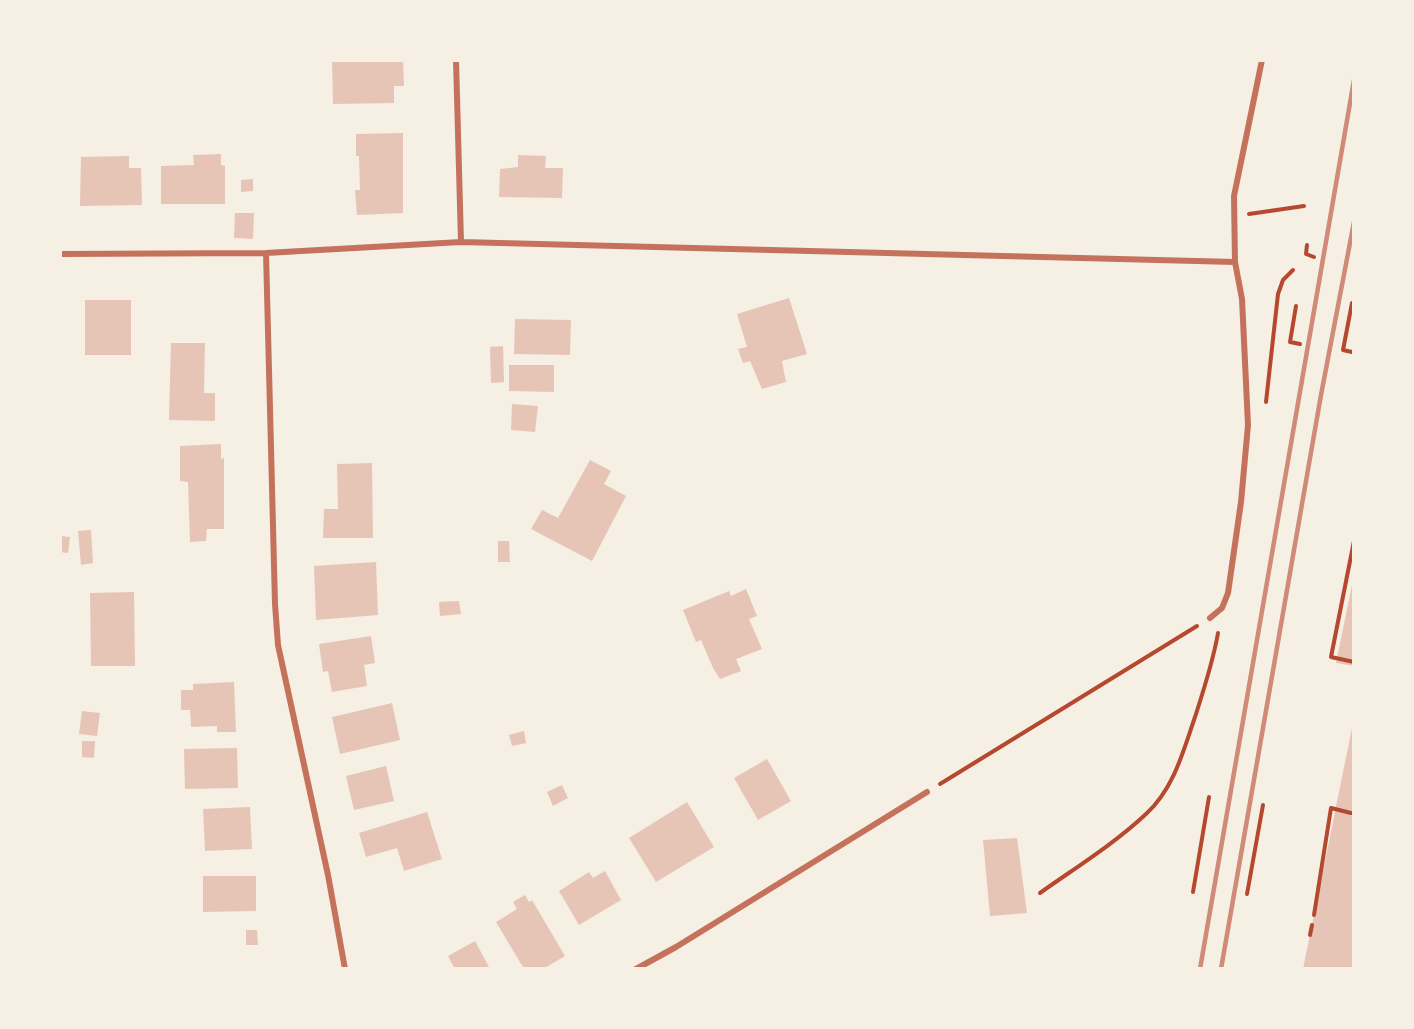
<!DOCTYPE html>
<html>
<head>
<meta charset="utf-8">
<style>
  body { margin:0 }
  #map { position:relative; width:1414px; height:1029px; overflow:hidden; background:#f6efe4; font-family:"Times New Roman",serif }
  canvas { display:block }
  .frame { position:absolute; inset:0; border:62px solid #f6efe4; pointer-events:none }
</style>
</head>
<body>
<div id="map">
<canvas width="1414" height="1029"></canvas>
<div class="frame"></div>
</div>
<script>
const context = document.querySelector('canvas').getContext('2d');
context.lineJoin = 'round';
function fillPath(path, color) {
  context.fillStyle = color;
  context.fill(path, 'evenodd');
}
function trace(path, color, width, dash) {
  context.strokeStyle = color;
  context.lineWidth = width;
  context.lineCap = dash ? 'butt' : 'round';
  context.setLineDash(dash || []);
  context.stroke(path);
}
fillPath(new Path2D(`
  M 332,60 L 403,60 L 404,86 L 394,86 L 394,103 L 333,104 Z
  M 403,133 L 403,213 L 357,215 L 355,190 L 360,190 L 359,156 L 356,156 L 356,134 Z
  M 221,154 L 221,165 L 225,166 L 225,204 L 161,204 L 161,166 L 194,165 L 193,155 Z
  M 518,155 L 546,156 L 545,168 L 563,168 L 562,198 L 499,197 L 500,169 L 518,167 Z
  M 129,156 L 129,168 L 141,168 L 142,205 L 80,206 L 81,157 Z
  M 253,179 L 253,191 L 241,192 L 241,180 Z
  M 235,213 L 254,213 L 253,239 L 234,238 Z
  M 789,298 L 807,354 L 782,361 L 786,382 L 762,389 L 750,361 L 743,363 L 738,349 L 747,347 L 737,314 Z
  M 85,300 L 131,300 L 131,355 L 85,355 Z
  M 515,319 L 571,320 L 570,355 L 514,354 Z
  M 171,343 L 205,343 L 204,393 L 215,393 L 215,421 L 169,420 Z
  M 503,346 L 504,382 L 491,383 L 490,347 Z
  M 509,365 L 554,365 L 554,392 L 509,391 Z
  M 512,404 L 538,406 L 535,432 L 511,430 Z
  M 221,444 L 221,459 L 224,458 L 224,529 L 207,529 L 206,541 L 190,542 L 188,482 L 180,481 L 180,446 Z
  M 590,460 L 611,471 L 604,484 L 626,496 L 592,561 L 531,529 L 542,510 L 558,518 Z
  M 372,463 L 373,538 L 323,538 L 324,509 L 338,509 L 337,464 Z
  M 91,530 L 93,563 L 81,565 L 78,531 Z
  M 60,536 L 70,537 L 68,553 L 60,552 Z
  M 498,541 L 509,541 L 510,562 L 498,562 Z
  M 376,562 L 378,615 L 316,620 L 314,566 Z
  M 1353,580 L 1354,580 L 1354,666 L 1336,663 Z
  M 746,589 L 757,616 L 749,619 L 762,649 L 736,659 L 741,671 L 720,679 L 713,668 L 701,640 L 696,642 L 683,610 L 729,591 L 731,596 Z
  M 134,592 L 135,666 L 91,666 L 90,593 Z
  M 459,601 L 461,614 L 440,616 L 439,602 Z
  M 371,636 L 375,663 L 364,665 L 367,686 L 332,692 L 328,671 L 323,672 L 319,644 Z
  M 234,682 L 236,732 L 217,732 L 217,726 L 191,727 L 190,710 L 181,710 L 181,690 L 193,690 L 193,684 Z
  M 392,703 L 400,740 L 340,754 L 332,717 Z
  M 82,711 L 100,713 L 97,736 L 79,734 Z
  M 1353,723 L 1354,969 L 1303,969 Z
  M 524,731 L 526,743 L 512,746 L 509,735 Z
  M 82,741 L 95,741 L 94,758 L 82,757 Z
  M 237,748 L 238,788 L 185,789 L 184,749 Z
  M 767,759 L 791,801 L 758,820 L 734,778 Z
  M 386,766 L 394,801 L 354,810 L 346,776 Z
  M 562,785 L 568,798 L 553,806 L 547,792 Z
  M 687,802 L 714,847 L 656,882 L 629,838 Z
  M 250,807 L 252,849 L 205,851 L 203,809 Z
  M 427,812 L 442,859 L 404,871 L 397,848 L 366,857 L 359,833 Z
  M 1017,838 L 1027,913 L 990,916 L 983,840 Z
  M 605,871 L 621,900 L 579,925 L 559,891 L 589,872 L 593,878 Z
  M 203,876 L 256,876 L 256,911 L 203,912 Z
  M 525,895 L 529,902 L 532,900 L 565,956 L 543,969 L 524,969 L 496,922 L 517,909 L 513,902 Z
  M 246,930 L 257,930 L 258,945 L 246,945 Z
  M 475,941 L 490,969 L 455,969 L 448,956 Z`), '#e6c5b7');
trace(new Path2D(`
  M 1249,214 L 1304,206
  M 1307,245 L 1306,254 L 1314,257
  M 1296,306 L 1290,342 L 1300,344
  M 1352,352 L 1343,350 L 1352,303
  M 1266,402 L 1278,294 L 1283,280 L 1293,270
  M 1354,541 L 1331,657 L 1354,662
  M 940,784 L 1197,626
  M 1193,892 L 1209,797
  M 1040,893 C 1075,868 1114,844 1146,814 C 1174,788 1183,752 1195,717 C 1204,689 1213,662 1218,633
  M 1247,894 L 1263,805
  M 1314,915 L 1331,808 L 1351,813
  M 1310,935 L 1312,925`), '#b5482f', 4);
trace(new Path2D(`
  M 456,60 L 461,242
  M 266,253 L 275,604 L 278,645 L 328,875 L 345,969
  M 60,254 L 266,253 L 461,242 L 1235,262
  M 1210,618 L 1222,608 L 1228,593 L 1241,502 L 1248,425 L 1242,299 L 1235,262 L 1234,196 L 1262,60
  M 636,969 L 676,947 L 927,792`), '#c5725c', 6);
trace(new Path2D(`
  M 1200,969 L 1354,80
  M 1221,969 L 1321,395 L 1354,222`), '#cf8b77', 4.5);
</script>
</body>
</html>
